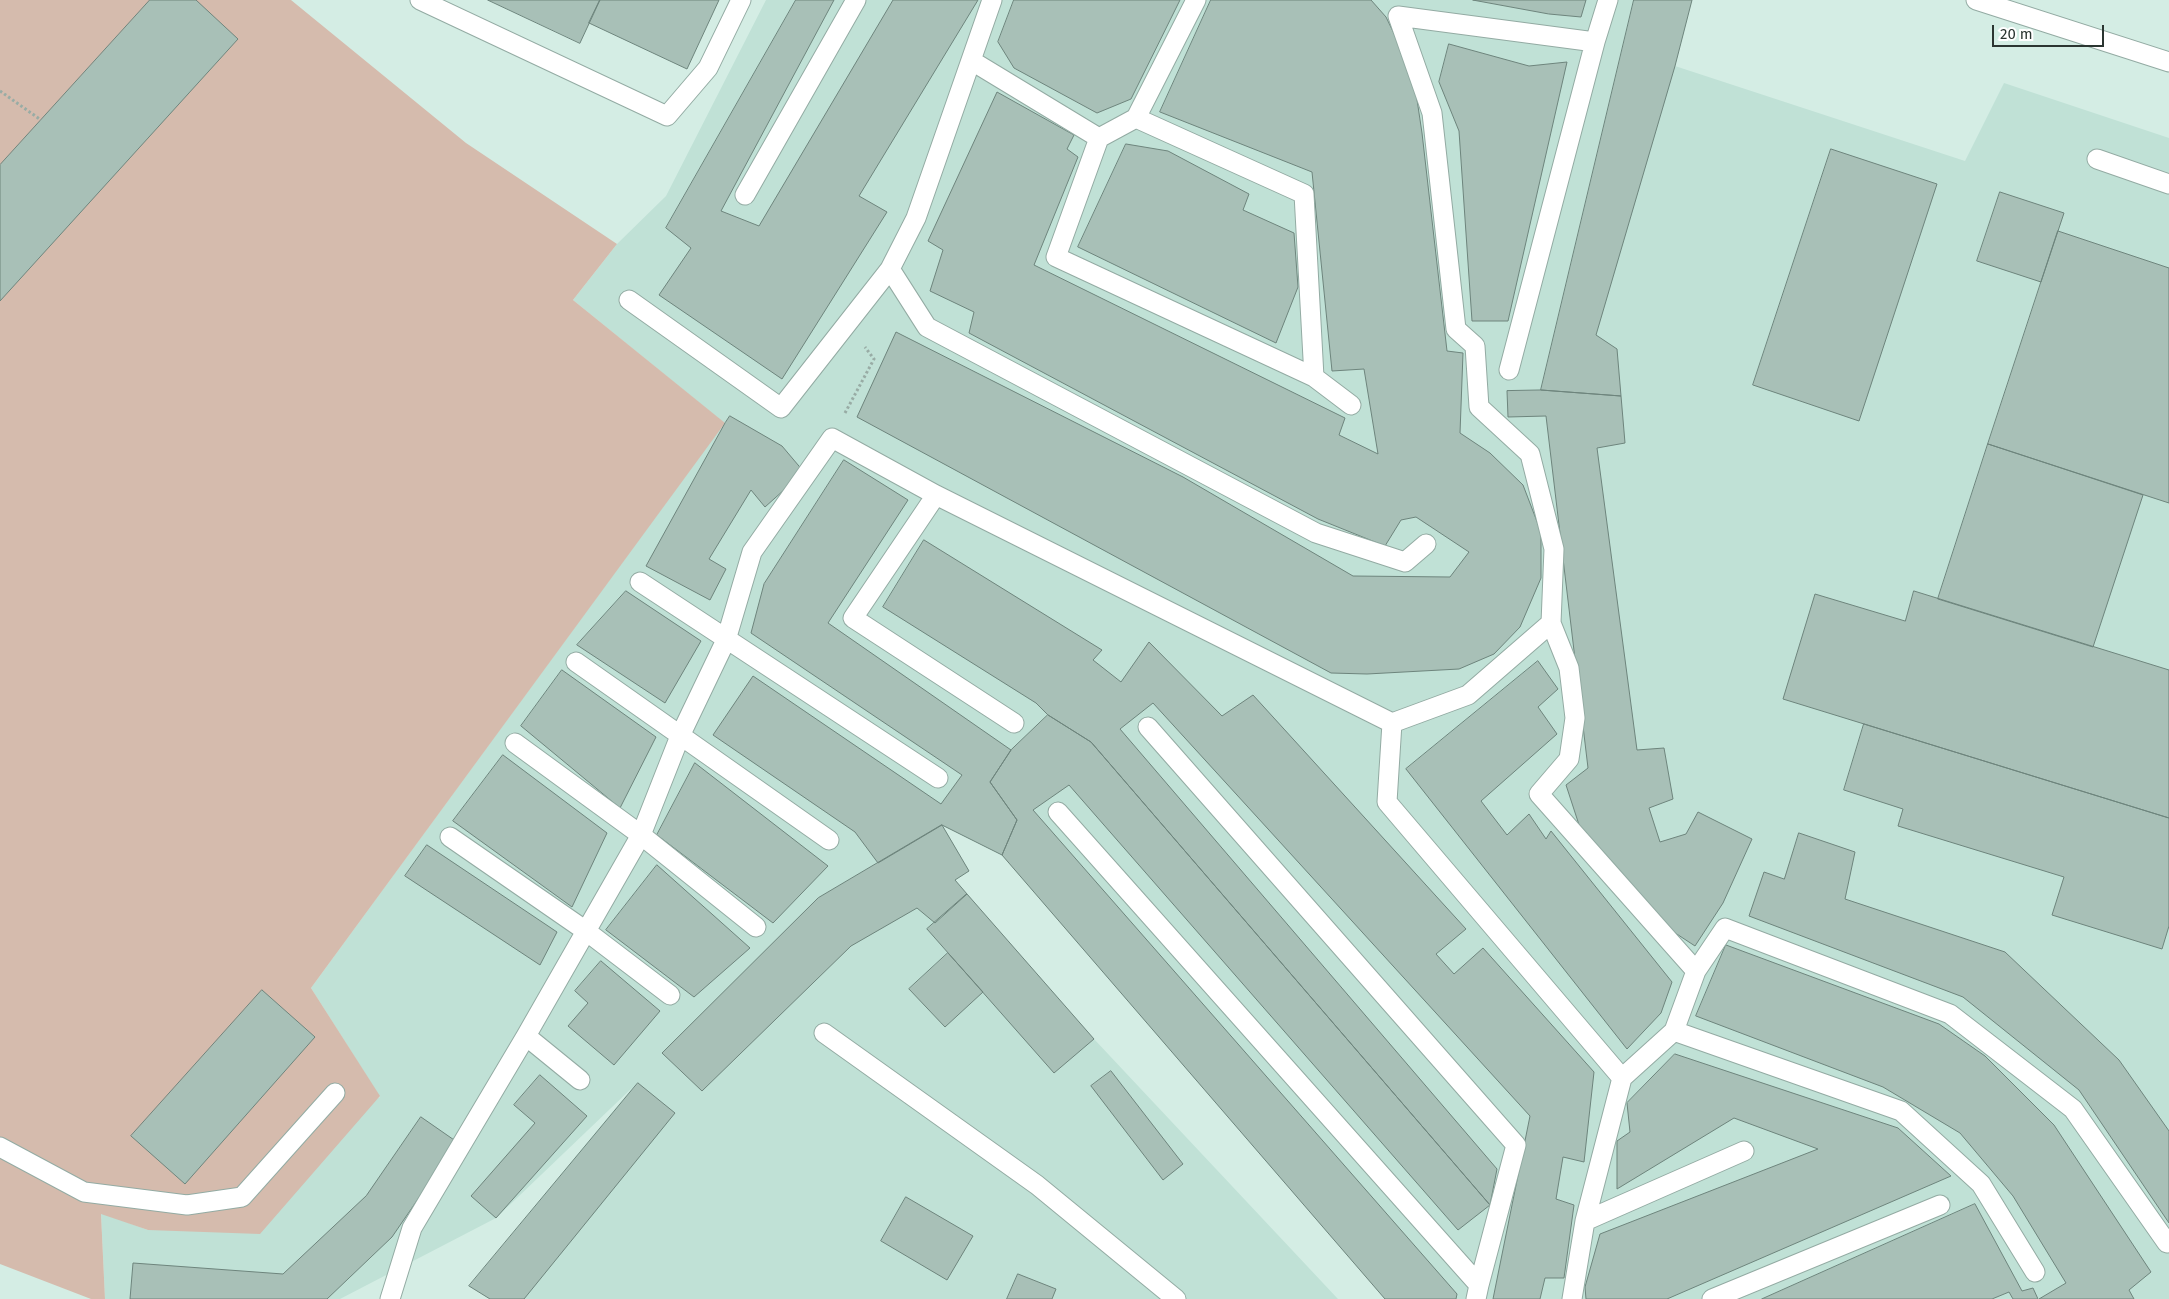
<!DOCTYPE html>
<html>
<head>
<meta charset="utf-8">
<style>
  body { margin:0 }
  #map { position:relative; width:2169px; height:1299px; overflow:hidden; background:#d4ede4; font-family:"Fira Sans",sans-serif }
  canvas { display:block }
  .scale { position:absolute; left:1992px; top:25px; width:112px; height:22px; box-sizing:border-box; border:2px solid #2b3531; border-top:0; padding-left:6px; font-size:15px; line-height:18px; white-space:nowrap; color:#2b3531; -webkit-text-stroke:4px #fff; paint-order:stroke }
</style>
</head>
<body>
<div id="map">
<canvas width="2169" height="1299"></canvas>
<div class="scale">20 m</div>
</div>
<script>
const context = document.querySelector('canvas').getContext('2d');
context.lineJoin = 'round';
function fillPath(path, color) {
  context.fillStyle = color;
  context.fill(path, 'evenodd');
}
function trace(path, color, width, dash) {
  context.strokeStyle = color;
  context.lineWidth = width;
  context.lineCap = dash ? 'butt' : 'round';
  context.setLineDash(dash || []);
  context.stroke(path);
}
fillPath(new Path2D(`
  M 766,0 L 1692,0 L 1675,66 L 1965,161 L 2004,83 L 2169,138 L 2169,1299 L 1385,1299 L 1002,855 L 943,826 L 969,871 L 955,880 L 967,894 L 1094,1039 L 1338,1299 L 490,1299 L 469,1286 L 633,1087 L 496,1218 L 340,1299 L 105,1299 L 101,1213 L 148,1230 L 380,1097 L 311,988 L 724,423 L 573,300 L 617,244 L 666,196 Z`), '#c0e1d6');
fillPath(new Path2D(`
  M 0,0 L 291,0 L 466,143 L 617,244 L 573,300 L 725,423 L 311,988 L 380,1096 L 260,1234 L 148,1230 L 101,1214 L 105,1299 L 91,1299 L 0,1264 Z`), '#d5bbad');
const building = new Path2D(`
  M 150,0 L 196,0 L 238,39 L 0,301 L 0,165 Z
  M 488,0 L 600,0 L 580,43 Z
  M 600,0 L 719,0 L 687,69 L 589,23 Z
  M 796,0 L 834,0 L 721,211 L 759,226 L 893,0 L 978,0 L 859,196 L 887,212 L 782,379 L 659,295 L 691,248 L 666,228 Z
  M 1014,0 L 1180,0 L 1131,99 L 1097,113 L 1014,68 L 998,42 Z
  M 1211,0 L 1371,0 L 1386,17 L 1413,73 L 1422,133 L 1447,351 L 1463,353 L 1460,433 L 1490,453 L 1523,485 L 1541,532 L 1541,578 L 1520,627 L 1494,654 L 1459,669 L 1367,674 L 1331,673 L 857,417 L 896,332 L 1183,477 L 1353,576 L 1450,577 L 1469,552 L 1416,517 L 1401,520 L 1385,546 L 1318,519 L 969,333 L 974,312 L 930,291 L 943,250 L 928,241 L 997,92 L 1074,135 L 1067,149 L 1078,157 L 1034,265 L 1345,418 L 1339,435 L 1378,454 L 1364,369 L 1332,371 L 1312,172 L 1160,112 Z
  M 1473,0 L 1586,0 L 1581,17 L 1549,14 Z
  M 1634,0 L 1692,0 L 1675,66 L 1596,335 L 1617,349 L 1621,396 L 1541,390 Z
  M 1449,44 L 1529,66 L 1567,62 L 1508,321 L 1472,321 L 1459,131 L 1439,82 Z
  M 1126,144 L 1168,151 L 1249,194 L 1243,210 L 1294,233 L 1298,287 L 1276,343 L 1078,247 Z
  M 1831,149 L 1937,184 L 1859,421 L 1753,385 Z
  M 2000,192 L 2064,213 L 2041,282 L 1977,261 Z
  M 2058,231 L 2169,268 L 2169,503 L 1988,444 Z
  M 1541,390 L 1621,396 L 1625,443 L 1597,448 L 1637,750 L 1664,748 L 1673,799 L 1649,808 L 1660,842 L 1686,834 L 1698,812 L 1752,839 L 1723,903 L 1695,946 L 1660,923 L 1583,837 L 1566,785 L 1588,768 L 1546,416 L 1508,417 L 1507,391 Z
  M 730,416 L 782,446 L 804,472 L 765,507 L 751,490 L 709,559 L 726,569 L 710,600 L 646,566 L 725,423 Z
  M 1988,444 L 2143,495 L 2093,647 L 1938,599 Z
  M 844,460 L 908,500 L 828,623 L 1011,750 L 990,782 L 1017,820 L 1002,855 L 942,825 L 878,863 L 855,832 L 713,735 L 753,676 L 941,804 L 962,775 L 751,633 L 764,584 Z
  M 924,540 L 1102,650 L 1093,660 L 1121,682 L 1149,642 L 1222,716 L 1253,695 L 1466,929 L 1436,954 L 1454,974 L 1483,948 L 1594,1072 L 1584,1162 L 1563,1157 L 1556,1199 L 1574,1205 L 1564,1278 L 1545,1278 L 1540,1299 L 1493,1299 L 1530,1116 L 1153,703 L 1120,729 L 1497,1169 L 1490,1205 L 1091,742 L 1048,715 L 1036,703 L 883,607 Z
  M 626,591 L 701,641 L 665,703 L 577,645 Z
  M 1914,591 L 2169,670 L 2169,818 L 1783,699 L 1815,594 L 1905,621 Z
  M 1538,661 L 1558,689 L 1538,707 L 1557,734 L 1481,801 L 1507,835 L 1529,814 L 1546,839 L 1551,831 L 1672,982 L 1661,1013 L 1627,1049 L 1406,769 Z
  M 562,670 L 656,737 L 620,808 L 521,726 Z
  M 1048,715 L 1091,742 L 1490,1205 L 1458,1230 L 1069,785 L 1033,810 L 1457,1294 L 1456,1299 L 1385,1299 L 1002,855 L 1017,820 L 990,782 L 1011,750 Z
  M 1864,724 L 2169,818 L 2169,926 L 2162,949 L 2052,915 L 2064,877 L 1898,826 L 1903,809 L 1844,790 Z
  M 503,755 L 607,833 L 572,907 L 453,821 Z
  M 695,763 L 828,866 L 773,923 L 657,835 Z
  M 942,825 L 969,871 L 955,880 L 967,894 L 935,923 L 917,908 L 851,946 L 702,1091 L 662,1053 L 818,898 Z
  M 1799,833 L 1855,852 L 1845,899 L 2005,952 L 2119,1060 L 2169,1131 L 2169,1223 L 2079,1090 L 1963,997 L 1749,916 L 1764,872 L 1784,879 Z
  M 427,845 L 557,932 L 540,965 L 405,876 Z
  M 657,865 L 750,948 L 694,997 L 606,930 Z
  M 967,894 L 1094,1039 L 1054,1073 L 927,929 Z
  M 1726,945 L 1939,1024 L 1985,1056 L 2054,1125 L 2151,1272 L 2129,1290 L 2134,1299 L 2039,1299 L 2066,1283 L 2013,1196 L 1960,1133 L 1883,1087 L 1696,1016 Z
  M 948,953 L 983,992 L 945,1027 L 909,989 Z
  M 601,961 L 660,1011 L 614,1065 L 568,1026 L 588,1003 L 575,991 Z
  M 262,990 L 315,1037 L 185,1184 L 131,1136 Z
  M 1675,1054 L 1898,1128 L 1951,1176 L 1667,1299 L 1586,1299 L 1585,1287 L 1600,1234 L 1818,1149 L 1734,1118 L 1617,1189 L 1617,1141 L 1630,1132 L 1627,1103 Z
  M 1111,1071 L 1183,1164 L 1163,1180 L 1091,1086 Z
  M 540,1075 L 587,1116 L 496,1218 L 471,1196 L 535,1123 L 514,1105 Z
  M 638,1083 L 675,1113 L 524,1299 L 490,1299 L 469,1286 Z
  M 421,1117 L 457,1142 L 392,1237 L 327,1299 L 130,1299 L 133,1263 L 283,1274 L 366,1196 Z
  M 906,1197 L 973,1236 L 947,1280 L 881,1241 Z
  M 1975,1204 L 2022,1291 L 2033,1288 L 2038,1299 L 2013,1299 L 2009,1292 L 1992,1299 L 1762,1299 Z
  M 1018,1274 L 1056,1289 L 1052,1299 L 1007,1299 Z`);
fillPath(building, '#a8c0b7');
trace(building, '#6e857d', 1);
const lane = new Path2D(`
  M 420,0 L 667,116 L 708,68 L 741,0
  M 1976,0 L 2169,62
  M 972,61 L 1099,138 L 1056,257 L 1314,377 L 1304,194 L 1136,118
  M 1099,138 L 1136,118 L 1196,0
  M 2097,159 L 2169,184
  M 745,195 L 856,0
  M 890,269 L 916,218 L 992,0
  M 629,300 L 781,408 L 890,269 L 927,327 L 1316,533 L 1405,562 L 1426,544
  M 1509,370 L 1595,42 L 1608,0
  M 1314,377 L 1351,405
  M 936,495 L 853,618 L 1014,723
  M 640,582 L 938,778
  M 1551,623 L 1569,668 L 1575,718 L 1569,759 L 1539,794 L 1696,971
  M 576,662 L 829,840
  M 1392,723 L 1387,802 L 1622,1078
  M 1148,727 L 1516,1145 L 1479,1285
  M 515,743 L 641,835 L 756,927
  M 1058,812 L 1479,1285 L 1476,1299
  M 450,837 L 586,931 L 670,995
  M 1674,1031 L 1901,1111 L 1981,1184 L 2035,1272
  M 824,1033 L 1037,1185 L 1176,1299
  M 526,1036 L 580,1080
  M 0,1147 L 84,1192 L 187,1205 L 242,1197 L 335,1093
  M 1585,1221 L 1744,1151
  M 390,1299 L 412,1228 L 526,1036 L 641,835 L 680,736 L 726,640 L 752,552 L 832,438 L 936,495 L 1392,723 L 1468,695 L 1551,623 L 1554,549 L 1530,454 L 1479,407 L 1475,346 L 1456,329 L 1432,113 L 1398,16 L 1595,42
  M 1572,1299 L 1585,1221 L 1622,1078 L 1674,1031 L 1696,971 L 1725,928 L 1950,1014 L 2073,1109 L 2167,1243
  M 1712,1299 L 1940,1205`);
trace(lane, '#93aba3', 21);
trace(new Path2D(`
  M 0,91 L 41,120
  M 845,413 L 874,359 L 865,347`), '#98aca5', 3, [2.5, 2.5]);
trace(lane, '#fff', 19);
</script>
</body>
</html>
